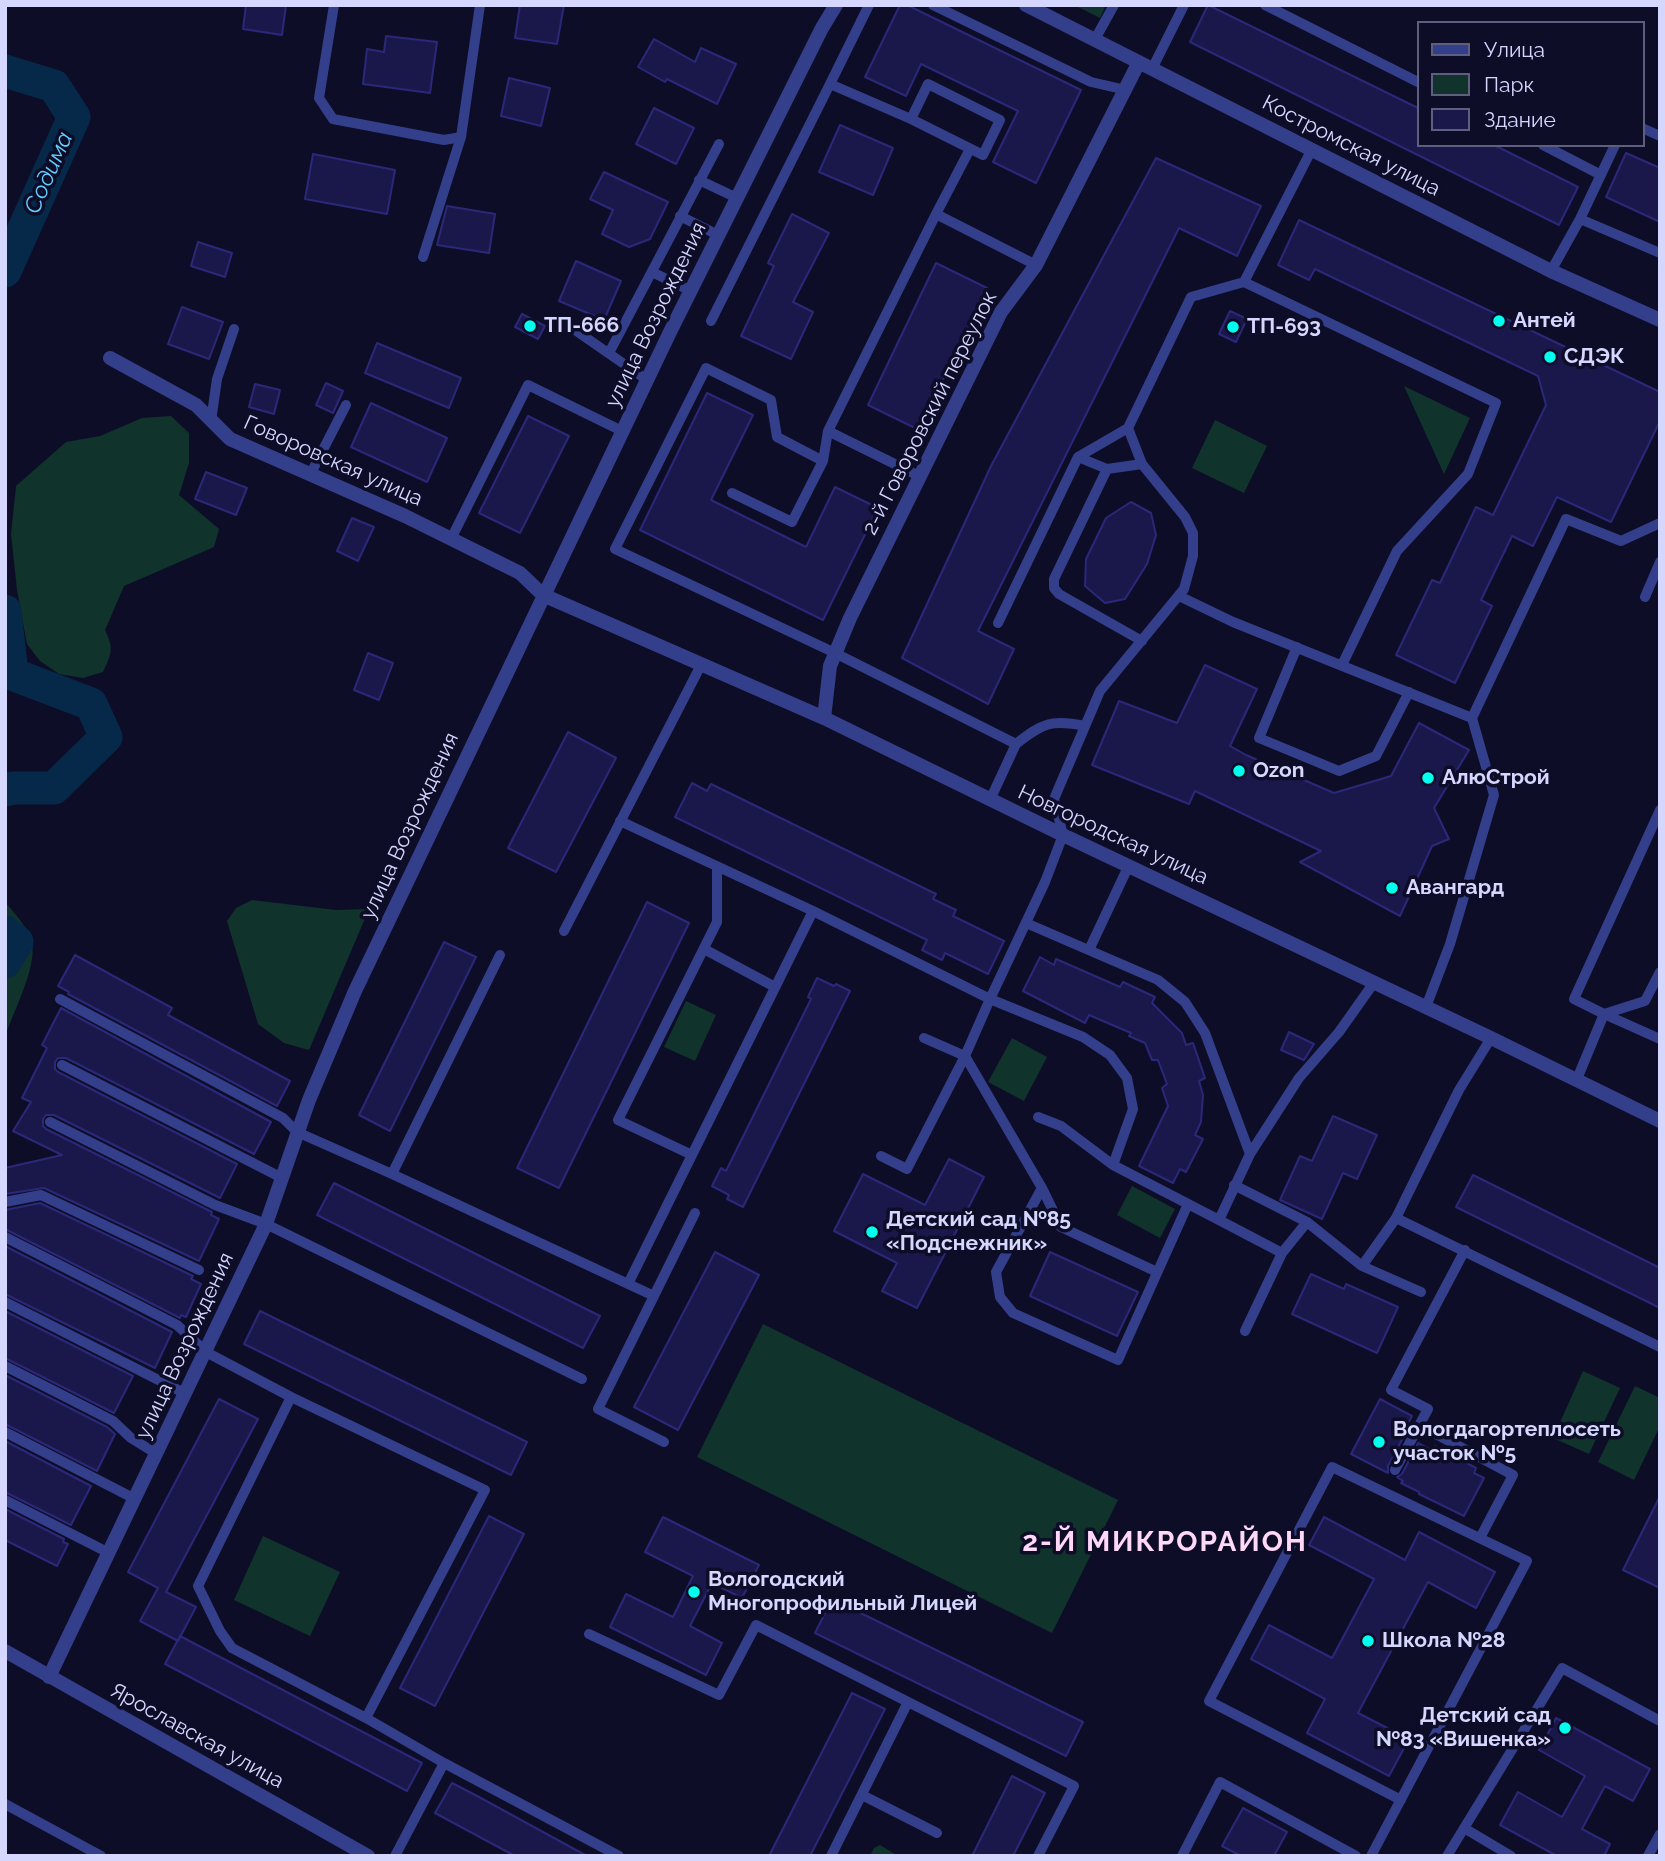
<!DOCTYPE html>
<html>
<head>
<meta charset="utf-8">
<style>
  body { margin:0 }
  #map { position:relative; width:1665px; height:1861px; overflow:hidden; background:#0e0d28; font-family:Raleway,sans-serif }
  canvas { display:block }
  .frame { position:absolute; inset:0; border:7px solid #d5d7ff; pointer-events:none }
  .legend { position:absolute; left:1417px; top:21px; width:228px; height:126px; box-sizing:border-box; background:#0e0d28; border:2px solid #5e5e7e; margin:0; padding:9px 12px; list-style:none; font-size:21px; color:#d5d7ff }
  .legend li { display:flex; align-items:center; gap:14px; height:35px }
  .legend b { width:35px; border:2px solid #5e5e7e }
</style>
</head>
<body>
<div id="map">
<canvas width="1665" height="1861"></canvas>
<div class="frame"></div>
<ul class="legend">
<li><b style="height:9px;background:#343f8b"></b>Улица</li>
<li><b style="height:19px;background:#10332c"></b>Парк</li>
<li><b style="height:19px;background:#1a184b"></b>Здание</li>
</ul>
</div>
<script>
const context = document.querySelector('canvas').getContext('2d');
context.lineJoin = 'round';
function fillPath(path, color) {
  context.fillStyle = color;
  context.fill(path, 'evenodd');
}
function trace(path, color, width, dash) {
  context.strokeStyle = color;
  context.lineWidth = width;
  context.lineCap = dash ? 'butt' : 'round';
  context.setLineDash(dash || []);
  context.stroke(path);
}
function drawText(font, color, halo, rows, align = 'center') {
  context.font = font + ' Raleway,sans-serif';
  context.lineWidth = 7;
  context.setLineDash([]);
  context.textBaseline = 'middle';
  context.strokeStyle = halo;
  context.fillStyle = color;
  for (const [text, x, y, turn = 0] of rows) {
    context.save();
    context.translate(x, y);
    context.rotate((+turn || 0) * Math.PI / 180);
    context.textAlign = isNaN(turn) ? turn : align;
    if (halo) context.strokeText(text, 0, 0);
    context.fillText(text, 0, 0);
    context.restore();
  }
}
fillPath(new Path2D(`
  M 1074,5 L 1106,5 L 1100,18 Z
  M 1404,386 L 1470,418 L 1444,474 Z
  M 171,416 L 189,433 L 189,463 L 179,495 L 219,529 L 214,547 L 124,586 L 105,630 C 114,649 112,653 103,672 L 83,678 L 59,674 L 40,661 L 27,644 L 17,590 L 11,534 L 16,486 L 66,442 L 100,436 L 142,418 Z
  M 1215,420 L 1267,446 L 1244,493 L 1192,468 Z
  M 252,900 L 336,910 L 369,909 L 309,1050 L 284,1043 L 258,1024 L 227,921 L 236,908 Z
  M 5,902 C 15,914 28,927 32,943 C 37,968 13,1012 5,1037 Z
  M 686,1001 L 716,1015 L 695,1061 L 664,1047 Z
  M 1012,1038 L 1047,1057 L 1024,1101 L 988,1082 Z
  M 1132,1186 L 1175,1209 L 1160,1238 L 1117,1215 Z
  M 763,1324 L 1118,1500 L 1052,1633 L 697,1457 Z
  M 1583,1371 L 1620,1388 L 1589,1454 L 1553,1438 Z
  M 1635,1386 L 1660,1398 L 1660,1426 L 1634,1480 L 1598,1462 Z
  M 263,1536 L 340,1572 L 310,1636 L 234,1600 Z
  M 880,1845 L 898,1856 L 870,1856 L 874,1848 Z`), '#10332c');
trace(new Path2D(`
  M 5,71 L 54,86 L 74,117 L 5,271
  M 5,611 L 12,674 L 91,704 L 106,737 L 54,788 L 13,788 L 5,790
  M 5,932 L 17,942 L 5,962`), '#062949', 33);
const building = new Path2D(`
  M 246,5 L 286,5 L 282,35 L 243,29 Z
  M 520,5 L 564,5 L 557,44 L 515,38 Z
  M 900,5 L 907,5 L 1081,90 L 1036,183 L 993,162 L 1018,111 L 921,64 L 906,96 L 865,77 Z
  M 1208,5 L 1418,108 L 1418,145 L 1494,145 L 1578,187 L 1559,225 L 1190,42 Z
  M 386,36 L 437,42 L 430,93 L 363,84 L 367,49 L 384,52 Z
  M 654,39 L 695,62 L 701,48 L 736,64 L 717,104 L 667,79 L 665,82 L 638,67 Z
  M 509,78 L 550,88 L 541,126 L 501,116 Z
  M 654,108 L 694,128 L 676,164 L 636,144 Z
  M 840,125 L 893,148 L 873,195 L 819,172 Z
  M 1626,153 L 1660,168 L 1660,222 L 1606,197 Z
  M 313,154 L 395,170 L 387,214 L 305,199 Z
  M 1156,158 L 1261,206 L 1237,256 L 1179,228 L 978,631 L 1014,649 L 988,704 L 902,658 L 991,466 Z
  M 604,172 L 668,202 L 650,239 L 629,247 L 602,234 L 613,210 L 590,199 Z
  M 447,206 L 495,214 L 489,253 L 437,245 Z
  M 792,214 L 829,233 L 793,302 L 813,312 L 791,359 L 741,336 L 774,266 L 768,263 Z
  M 1299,220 L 1660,392 L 1660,421 L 1611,522 L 1557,497 L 1533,546 L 1512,536 L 1481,600 L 1492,606 L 1455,683 L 1396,655 L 1432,580 L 1440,583 L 1476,507 L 1493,515 L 1546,405 L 1538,376 L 1315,269 L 1309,280 L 1278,265 Z
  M 198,242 L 232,253 L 225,277 L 191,266 Z
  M 576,261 L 621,281 L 604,320 L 559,301 Z
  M 936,263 L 987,288 L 919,430 L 868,405 Z
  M 182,307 L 223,322 L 209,359 L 168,344 Z
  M 1230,311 L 1247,319 L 1236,342 L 1219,334 Z
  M 522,314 L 545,326 L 538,339 L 515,327 Z
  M 377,343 L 461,378 L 449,408 L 365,373 Z
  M 326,383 L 343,391 L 333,413 L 316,405 Z
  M 255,384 L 280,390 L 274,414 L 249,407 Z
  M 707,393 L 753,415 L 711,500 L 806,547 L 835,487 L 878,508 L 823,620 L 640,530 Z
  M 371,403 L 447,438 L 427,482 L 351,447 Z
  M 528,416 L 569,436 L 520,533 L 479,513 Z
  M 206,472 L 247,488 L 236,515 L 195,499 Z
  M 1131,502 L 1151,513 L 1156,535 L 1147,564 L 1125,599 L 1105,603 L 1085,586 L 1086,559 L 1106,518 Z
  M 352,518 L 374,527 L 358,561 L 337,551 Z
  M 368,653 L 393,663 L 379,700 L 354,690 Z
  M 1205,665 L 1257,689 L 1230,746 L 1246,755 L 1334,793 L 1391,776 L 1419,723 L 1469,750 L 1434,808 L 1449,839 L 1432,846 L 1400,916 L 1300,862 L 1321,851 L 1195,791 L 1189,804 L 1092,765 L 1119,701 L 1177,723 Z
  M 568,732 L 616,758 L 556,872 L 508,848 Z
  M 692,783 L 707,791 L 711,784 L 936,894 L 933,899 L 956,910 L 953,916 L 1004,941 L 988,974 L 945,953 L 942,960 L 922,950 L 927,940 L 675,817 Z
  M 647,902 L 689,923 L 559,1188 L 517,1168 Z
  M 444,942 L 476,957 L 390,1131 L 359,1115 Z
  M 75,955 L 172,1008 L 168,1015 L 290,1081 L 277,1106 L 68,994 L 69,992 L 58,986 Z
  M 1040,957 L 1054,965 L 1056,959 L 1120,987 L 1123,982 L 1155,997 L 1152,1003 L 1182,1033 L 1186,1045 L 1193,1043 L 1205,1078 L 1199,1081 L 1203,1095 L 1201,1122 L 1195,1135 L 1203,1139 L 1186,1172 L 1180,1169 L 1173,1183 L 1139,1166 L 1168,1106 L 1162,1088 L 1167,1084 L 1158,1060 L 1152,1060 L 1145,1043 L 1129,1036 L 1131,1033 L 1089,1015 L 1085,1023 L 1023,991 Z
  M 817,978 L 834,986 L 836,984 L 850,991 L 743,1207 L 727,1199 L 729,1195 L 712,1186 L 721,1168 L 726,1171 L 811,999 L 808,997 Z
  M 61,1008 L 271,1122 L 254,1154 L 66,1058 L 58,1058 L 55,1062 L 55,1069 L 58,1072 L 237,1164 L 220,1198 L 54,1115 L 46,1115 L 43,1119 L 43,1126 L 46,1129 L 212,1212 L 211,1215 L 219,1219 L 199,1261 L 44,1188 L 5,1194 L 5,1168 L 62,1155 L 13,1131 L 31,1102 L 22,1098 L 47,1048 L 42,1045 Z
  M 1289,1032 L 1314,1044 L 1304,1060 L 1281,1050 Z
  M 1333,1116 L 1377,1135 L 1357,1179 L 1343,1173 L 1322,1219 L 1280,1200 L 1300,1156 L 1312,1161 Z
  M 949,1159 L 984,1177 L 917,1308 L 882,1291 L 897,1263 L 834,1231 L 863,1174 L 925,1205 Z
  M 1473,1175 L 1660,1268 L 1660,1308 L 1456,1207 Z
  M 334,1183 L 600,1316 L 583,1348 L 317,1215 Z
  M 40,1203 L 193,1276 L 191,1279 L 201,1284 L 186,1317 L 181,1315 L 180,1318 L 5,1229 L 5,1210 Z
  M 5,1246 L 172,1332 L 155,1368 L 5,1294 Z
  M 715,1252 L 759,1275 L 678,1430 L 634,1407 Z
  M 1050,1252 L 1138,1292 L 1117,1336 L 1030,1296 Z
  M 1311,1274 L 1344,1289 L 1346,1284 L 1398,1307 L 1377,1353 L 1292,1314 Z
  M 5,1311 L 133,1376 L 114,1413 L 5,1358 Z
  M 260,1311 L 527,1442 L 511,1475 L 244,1344 Z
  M 5,1375 L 107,1427 L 115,1434 L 97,1471 L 5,1424 Z
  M 219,1399 L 258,1419 L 166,1592 L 196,1607 L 178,1641 L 140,1621 L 158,1588 L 128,1572 Z
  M 1380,1399 L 1412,1416 L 1402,1435 L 1404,1436 L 1388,1466 L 1388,1473 L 1351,1454 Z
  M 5,1441 L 91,1486 L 71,1525 L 5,1492 Z
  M 1418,1443 L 1433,1451 L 1435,1446 L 1476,1468 L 1474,1473 L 1484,1478 L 1464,1516 L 1419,1494 L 1419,1492 L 1401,1483 L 1403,1481 L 1397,1477 L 1402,1474 Z
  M 1660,1496 L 1660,1588 L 1623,1570 Z
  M 5,1509 L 64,1539 L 63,1542 L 68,1544 L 57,1566 L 5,1540 Z
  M 489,1516 L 524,1534 L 435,1706 L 400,1688 Z
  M 663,1517 L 759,1565 L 742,1598 L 712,1583 L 690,1626 L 722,1643 L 706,1675 L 610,1627 L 626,1594 L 673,1617 L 693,1576 L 645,1552 Z
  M 1324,1517 L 1405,1560 L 1419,1532 L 1495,1572 L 1476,1608 L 1428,1582 L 1358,1713 L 1409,1739 L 1389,1776 L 1307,1733 L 1325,1699 L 1251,1659 L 1269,1625 L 1332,1658 L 1374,1579 L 1309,1545 Z
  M 832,1599 L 1083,1722 L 1066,1756 L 815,1633 Z
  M 180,1636 L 422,1763 L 407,1791 L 165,1664 Z
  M 852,1693 L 885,1709 L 853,1772 L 810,1856 L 769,1856 Z
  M 1556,1718 L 1650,1769 L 1633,1801 L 1605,1786 L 1582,1829 L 1610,1844 L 1604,1856 L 1557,1856 L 1500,1825 L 1518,1792 L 1562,1817 L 1585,1776 L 1539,1750 Z
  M 1012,1776 L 1045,1793 L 1013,1856 L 972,1856 Z
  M 452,1783 L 479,1797 L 587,1856 L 515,1856 L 435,1813 Z
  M 1243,1808 L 1287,1832 L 1274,1856 L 1241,1856 L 1222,1846 Z`);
fillPath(building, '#1a184b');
trace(building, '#2b2879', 2);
trace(new Path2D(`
  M 334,5 L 319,98 L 333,119 L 444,140 L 461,137 L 480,5
  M 933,5 L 1091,82 L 1126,90
  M 1265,5 L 1418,82
  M 1094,41 L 1114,5
  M 1152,69 L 1184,5
  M 830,84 L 869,5
  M 928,84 L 1000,120 L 983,155 L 911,119 Z
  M 1642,128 L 1660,136
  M 1543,145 L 1601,175
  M 970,149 L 936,214 L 1036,265
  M 1312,149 L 1244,282 L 1496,403 L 1468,474 L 1397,551 L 1342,665
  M 699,180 L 737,198
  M 680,216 L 718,235
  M 1580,219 L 1660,253
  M 423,257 L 461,137
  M 1551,271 L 1580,219 L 1615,145
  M 652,272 L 691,291
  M 711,321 L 830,84 L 911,119
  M 575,330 L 647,380
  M 609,353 L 719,144
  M 211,421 L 217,379 L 234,329
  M 1078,457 L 1128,428
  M 823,461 L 777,437 L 771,400 L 706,368 L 615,549 L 835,653 L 1016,744 L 990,800
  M 1142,464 L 1107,469 L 1054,579 L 1054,588 L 1059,594 L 1142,641
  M 310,475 L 346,405
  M 921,477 L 828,431 L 936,214
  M 732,493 L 792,522 L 823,461 L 828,431
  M 451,539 L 528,385 L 622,431
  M 1179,596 L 1233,622 L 1472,718
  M 1645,597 L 1660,562
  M 998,623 L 1078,457 L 1107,469
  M 1297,647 L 1259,738 L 1339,771 L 1376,756 L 1409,692
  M 1016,744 C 1043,723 1051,719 1085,726
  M 1660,810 L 1574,999 L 1604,1014 L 1645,1001 L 1660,972
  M 620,821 L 813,911 L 990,999 L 1045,882 L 1063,835 L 1054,799 L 1100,691 L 1184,589 L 1193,556 L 1193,533 L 1185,517 L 1142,464 L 1128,428 L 1191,297 L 1244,282
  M 1026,923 L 1158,980 L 1185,1002 L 1205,1033 L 1250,1154
  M 564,931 L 701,665
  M 704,949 L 775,987
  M 1089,950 L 1129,865
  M 60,999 L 283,1118 L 297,1132 L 392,1174 L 500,955
  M 1426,1007 L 1450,944 L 1494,795 L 1472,718 L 1566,519 L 1621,541 L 1660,523
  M 924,1038 L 965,1056 L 990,999 L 1083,1037 L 1110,1055 L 1127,1078 L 1133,1109 L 1113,1165 L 1219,1220 L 1250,1154 L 1299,1078 L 1339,1032 L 1373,984
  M 1491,1038 L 1459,1090 L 1396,1218 L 1660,1347
  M 965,1056 L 1042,1188 L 996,1272 L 1000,1297 L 1013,1313 L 1118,1360 L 1188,1204
  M 62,1065 L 282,1178
  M 1577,1079 L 1604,1014 L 1660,1039
  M 1038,1117 L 1061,1126 L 1113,1165
  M 50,1122 L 215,1205 L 266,1224 L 582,1379
  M 692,1155 L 618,1120 L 717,922 L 717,867
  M 881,1156 L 907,1169 L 965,1056
  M 392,1174 L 654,1296
  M 1234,1185 L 1307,1222 L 1362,1266 L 1421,1292
  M 1042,1188 L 1061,1227 L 1157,1272
  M 5,1202 L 41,1195 L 199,1270
  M 1219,1220 L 1282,1253 L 1245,1331
  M 5,1237 L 177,1325 L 206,1352 L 291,1397 L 198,1586 L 220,1631 L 232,1648 L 366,1718 L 444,1763 L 395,1856
  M 1282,1253 L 1307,1222
  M 1362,1266 L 1396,1218
  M 628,1284 L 813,911
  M 5,1302 L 186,1394
  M 5,1366 L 113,1421 L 131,1438 L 157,1454
  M 291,1397 L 485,1490 L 366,1718
  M 1419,1425 L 1513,1475 L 1480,1538
  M 5,1432 L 135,1499
  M 664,1442 L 598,1409 L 695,1213
  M 1395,1470 L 1428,1409 L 1391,1390 L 1465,1250
  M 5,1500 L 109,1553
  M 589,1634 L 719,1695 L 756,1625 L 1074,1786 L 1038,1856
  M 444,1763 L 619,1856
  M 862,1795 L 937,1833
  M 5,1804 L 101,1856
  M 1464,1828 L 1511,1856
  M 831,1856 L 908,1702
  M 1182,1856 L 1220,1782 L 1356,1856
  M 1371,1856 L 1527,1561 L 1332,1467 L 1209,1701 L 1401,1800
  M 1447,1856 L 1562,1668 L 1660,1721
  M 1648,1856 L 1660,1834`), '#343f8b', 10);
trace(new Path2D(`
  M 1026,5 L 1551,271 L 1660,320
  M 110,358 L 196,405 L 230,439 L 405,516 L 520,573 L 543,595 L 824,718 L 1063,835 L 1491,1038 L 1660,1121
  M 824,718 L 830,666 L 850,618 L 1001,312 L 1036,265 L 1139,62
  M 49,1677 L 266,1224 L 309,1100 L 355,991 L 670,332 L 822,28 L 836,5`), '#343f8b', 14);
trace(new Path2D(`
  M 5,1651 L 368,1856`), '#343f8b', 14);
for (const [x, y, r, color] of [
  [1499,321,7,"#01fff0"],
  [530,326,7,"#01fff0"],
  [1233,327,7,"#01fff0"],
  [1550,357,7,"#01fff0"],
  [1239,771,7,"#01fff0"],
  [1428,778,7,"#01fff0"],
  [1392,888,7,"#01fff0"],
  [872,1232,7,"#01fff0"],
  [1379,1442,7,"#01fff0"],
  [694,1592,7,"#01fff0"],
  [1368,1641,7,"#01fff0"],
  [1565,1728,7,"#01fff0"]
]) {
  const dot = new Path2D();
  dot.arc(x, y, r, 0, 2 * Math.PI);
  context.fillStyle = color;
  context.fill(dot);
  trace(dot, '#0e0d28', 2.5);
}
drawText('21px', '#d5d7ff', '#0e0d28', [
  ["Костромская улица",1351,146,27],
  ["улица Возрождения",656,315,-64],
  ["2-й Говоровский переулок",930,413,-63],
  ["Говоровская улица",333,461,24],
  ["улица Возрождения",410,826,-65],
  ["Новгородская улица",1113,835,25],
  ["улица Возрождения",185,1346,-65],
  ["Ярославская улица",197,1736,29]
]);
drawText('bold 21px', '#d5d7ff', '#0e0d28', [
  ["Антей",1513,321],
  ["ТП-666",544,326],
  ["ТП-693",1247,327],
  ["СДЭК",1564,357],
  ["Ozon",1253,771],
  ["АлюСтрой",1442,778],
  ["Авангард",1406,888],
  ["Детский сад №85",886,1220],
  ["«Подснежник»",886,1244],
  ["Вологдагортеплосеть",1393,1430],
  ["участок №5",1393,1454],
  ["Вологодский",708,1580],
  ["Многопрофильный Лицей",708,1604],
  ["Школа №28",1382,1641],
  ["Детский сад",1551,1716,"right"],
  ["№83 «Вишенка»",1551,1740,"right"]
], 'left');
drawText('italic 23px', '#63cfff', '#0e0d28', [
  ["Содима",49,173,-66]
]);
context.letterSpacing = '2px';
drawText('bold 28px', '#ffd7f7', '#0e0d28', [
  ["2-Й МИКРОРАЙОН",1165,1543]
]);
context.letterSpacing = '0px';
</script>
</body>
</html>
